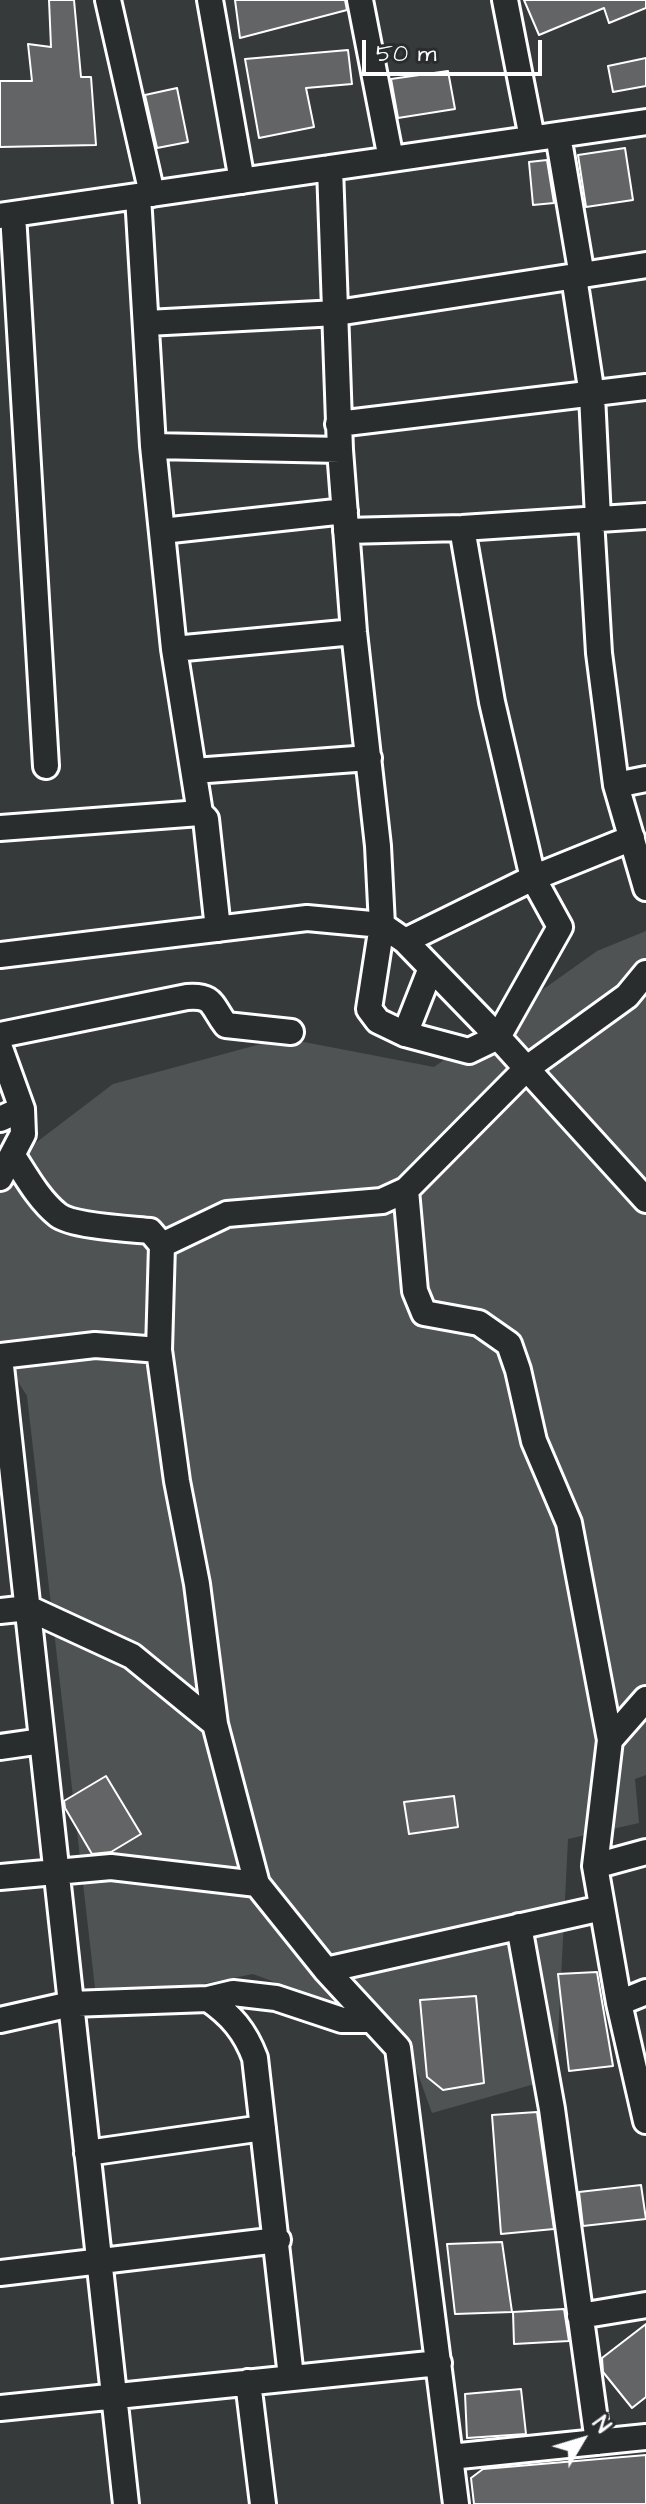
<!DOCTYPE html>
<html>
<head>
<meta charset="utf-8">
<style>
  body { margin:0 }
  #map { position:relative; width:646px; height:2504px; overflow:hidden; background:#373a3b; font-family:"Architects Daughter",sans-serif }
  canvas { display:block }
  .north { position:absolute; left:542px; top:2400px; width:80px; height:80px; -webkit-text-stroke:6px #2a2d2e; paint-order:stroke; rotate:52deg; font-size:22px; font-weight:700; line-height:32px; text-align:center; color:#fff }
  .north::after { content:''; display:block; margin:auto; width:28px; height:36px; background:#fff; clip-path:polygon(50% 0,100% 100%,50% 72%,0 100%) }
  .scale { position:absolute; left:362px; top:40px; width:180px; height:36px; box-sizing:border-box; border:4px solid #fff; border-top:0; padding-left:10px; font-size:24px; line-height:28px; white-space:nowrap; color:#fff; -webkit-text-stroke:6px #2a2d2e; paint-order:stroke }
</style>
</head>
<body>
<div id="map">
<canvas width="646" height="2504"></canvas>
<div class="north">N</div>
<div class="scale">50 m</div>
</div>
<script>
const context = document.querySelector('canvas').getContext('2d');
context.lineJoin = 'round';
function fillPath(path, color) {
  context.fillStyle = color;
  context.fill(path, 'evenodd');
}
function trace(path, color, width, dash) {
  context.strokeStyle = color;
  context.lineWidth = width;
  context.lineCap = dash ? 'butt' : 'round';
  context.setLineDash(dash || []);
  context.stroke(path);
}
fillPath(new Path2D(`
  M 646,931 L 646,1775 L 635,1779 L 639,1823 L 568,1839 L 556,2078 L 432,2113 L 402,2030 L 253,1974 L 97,2005 L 27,1396 L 0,1353 L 0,1170 L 113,1084 L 283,1038 L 434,1067 L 597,951 Z`), '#505354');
const building = new Path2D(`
  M 49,0 L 74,0 L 81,77 L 91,77 L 96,145 L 0,147 L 0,81 L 32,81 L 28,44 L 51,47 Z
  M 235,0 L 345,0 L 347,10 L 240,38 Z
  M 524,0 L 646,0 L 646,8 L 609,23 L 604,8 L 539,35 Z
  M 348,50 L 352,84 L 306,88 L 314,127 L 259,138 L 245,59 Z
  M 646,58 L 646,86 L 613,92 L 608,66 Z
  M 448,71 L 455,109 L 398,118 L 391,79 Z
  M 177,88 L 188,142 L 157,148 L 145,95 Z
  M 625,148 L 633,200 L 586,207 L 578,155 Z
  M 547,160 L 554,203 L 533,205 L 529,162 Z
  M 106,1776 L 141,1834 L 111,1852 L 92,1854 L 65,1808 L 64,1801 Z
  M 454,1796 L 458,1827 L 409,1834 L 404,1802 Z
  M 597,1972 L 613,2066 L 569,2071 L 558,1974 Z
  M 476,1996 L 484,2083 L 443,2090 L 427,2077 L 420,2000 Z
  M 537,2112 L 554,2229 L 501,2234 L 492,2115 Z
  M 641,2185 L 646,2219 L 583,2226 L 579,2192 Z
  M 502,2242 L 512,2312 L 455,2314 L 447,2244 Z
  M 564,2309 L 569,2341 L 514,2344 L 513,2312 Z
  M 646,2324 L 646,2397 L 632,2408 L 603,2372 L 602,2358 Z
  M 521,2389 L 526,2434 L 467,2438 L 465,2394 Z
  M 646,2455 L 646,2504 L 474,2504 L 471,2478 L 483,2469 Z`);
fillPath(building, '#636465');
trace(building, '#fff', 2);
const street = new Path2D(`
  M 108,0 L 152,194
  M 210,0 L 242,181
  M 360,0 L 391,159
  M 505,0 L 532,138
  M 558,135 L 582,276
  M 330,168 L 340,450 L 354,632 L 378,846 L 382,925 L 369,1009 L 378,1021 L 405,1034 L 469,1051 L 498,1037 L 560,927 L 533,878 L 492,702 L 462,528
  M 138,196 L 153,446 L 174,649 L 200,813 L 206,819 L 218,929
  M 13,214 L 46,766
  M 0,216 L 646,122
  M 574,277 L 592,395 L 598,518
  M 147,323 L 337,313 L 646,265
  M 338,424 L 646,387
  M 153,446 L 340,450
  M 591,519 L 599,653 L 616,785 L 646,888
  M 162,531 L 345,511
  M 346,531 L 462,528 L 646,516
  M 174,649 L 354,632
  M 194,771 L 369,758
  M 616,785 L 646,779
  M 0,828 L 200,813
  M 405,941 L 533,878 L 632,838
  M 0,955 L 307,918 L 382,925 L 405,941 L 498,1037 L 646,1200
  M 405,1034 L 431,968
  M 0,1035 L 187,997 C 215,995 211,1006 226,1025 L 291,1032
  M 0,1048 L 22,1109 L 23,1134 L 0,1178
  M 0,1119 L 22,1109
  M 13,1156 C 26,1176 39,1200 58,1215 C 72,1226 130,1229 150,1231 L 162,1245 L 159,1350 L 177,1481 L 197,1584 L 215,1724 L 257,1884 L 326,1970 L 398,2048 L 456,2504
  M 406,1190 L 415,1291 L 424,1313 L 479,1323 L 509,1344 L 518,1370 L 534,1441 L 569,1523 L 610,1740
  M 162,1245 L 227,1214 L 382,1201 L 406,1190 L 526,1069 L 627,996 L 646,973
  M 0,1356 L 95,1345 L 159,1350
  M 0,1357 L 126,2504
  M 0,1611 L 28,1608 L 132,1656 L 215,1724
  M 646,1699 L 610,1740 L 595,1866 L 619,2003 L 646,2121
  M 0,1747 L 42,1741
  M 595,1866 L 646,1852
  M 0,1877 L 111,1867 L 257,1884
  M 519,1926 L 552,2109 L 598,2442
  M 326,1970 L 602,1908
  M 208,1999 C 231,2015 245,2031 255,2058 L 291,2377
  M 619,2003 L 646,1992
  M 0,2020 L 71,2004 L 208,1999 L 233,1993 L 276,1998 L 342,2020 L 372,2020
  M 87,2153 L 263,2128
  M 0,2273 L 278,2240
  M 580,2316 L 646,2305
  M 248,2382 L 263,2504
  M 0,2408 L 439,2363
  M 450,2457 L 646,2437`);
trace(street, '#fff', 30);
trace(street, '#2a2d2e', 24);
</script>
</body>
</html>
